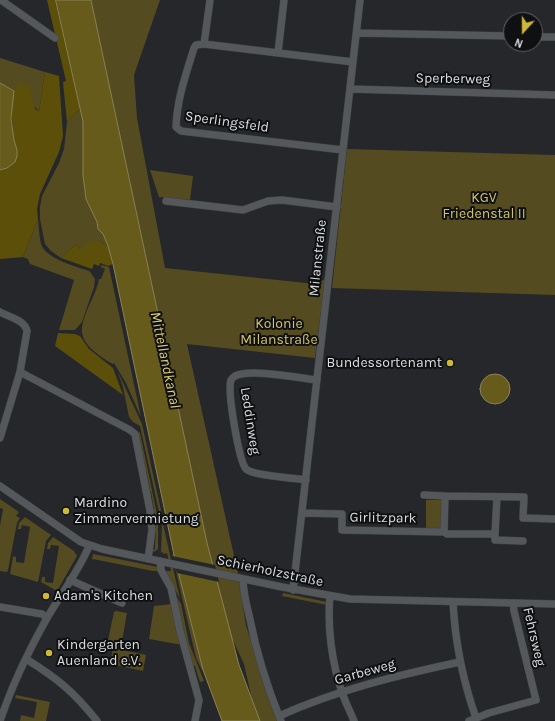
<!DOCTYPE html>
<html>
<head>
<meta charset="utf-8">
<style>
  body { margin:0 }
  #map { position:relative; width:555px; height:721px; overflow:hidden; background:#25272a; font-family:Karla,sans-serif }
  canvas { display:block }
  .north { position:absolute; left:503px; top:12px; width:40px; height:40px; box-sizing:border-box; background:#0f1011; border:1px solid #616264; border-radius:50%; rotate:201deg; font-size:11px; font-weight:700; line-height:16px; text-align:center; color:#dddee0 }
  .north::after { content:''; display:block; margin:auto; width:14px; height:18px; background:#cfb837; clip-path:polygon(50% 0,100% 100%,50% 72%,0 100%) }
</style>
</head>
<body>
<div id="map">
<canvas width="555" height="721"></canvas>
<div class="north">N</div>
</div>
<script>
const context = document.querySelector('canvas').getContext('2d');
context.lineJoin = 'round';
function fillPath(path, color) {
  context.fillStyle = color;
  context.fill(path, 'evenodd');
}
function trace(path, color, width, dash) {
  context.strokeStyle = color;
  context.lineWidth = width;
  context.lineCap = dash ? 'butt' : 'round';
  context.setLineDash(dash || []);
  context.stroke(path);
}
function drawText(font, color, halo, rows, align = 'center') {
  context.font = font + ' Karla,sans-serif';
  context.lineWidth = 4;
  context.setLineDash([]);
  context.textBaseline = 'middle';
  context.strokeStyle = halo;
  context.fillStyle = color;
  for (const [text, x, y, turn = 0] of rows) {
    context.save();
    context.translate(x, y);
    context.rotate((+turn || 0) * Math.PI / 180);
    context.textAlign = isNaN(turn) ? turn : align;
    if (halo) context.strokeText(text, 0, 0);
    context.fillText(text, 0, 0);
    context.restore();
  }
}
fillPath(new Path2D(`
  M 91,0 L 160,0 L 134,75 L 137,118 L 165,268 L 315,284 L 325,279 L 315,358 L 187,344 L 239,578 L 246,626 L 279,721 L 260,721 L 253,704 L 244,664 L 230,634 L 207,543 Z
  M 0,58 L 45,72 L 39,111 L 16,90 L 14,91 L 0,83 Z
  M 80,109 L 83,122 L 83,175 L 86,199 L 97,222 L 98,229 L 103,234 L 108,246 L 99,241 L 80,249 L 76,244 L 61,258 L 51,251 L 45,244 L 40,219 L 40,207 L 42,196 L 59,163 L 64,149 L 67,122 Z
  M 347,149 L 555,155 L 555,295 L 332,288 Z
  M 150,170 L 193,176 L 190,200 L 159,197 Z
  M 38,219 C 39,227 39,236 41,244 C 46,259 75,266 89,271 L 91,273 L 95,279 L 94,287 L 82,322 L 75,330 L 59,330 L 74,280 L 30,264 L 28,259 L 23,257 Z
  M 101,265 L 109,267 L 141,417 L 126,383 L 114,363 L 113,364 C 102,358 83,346 82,332 C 81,322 88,308 92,299 C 95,292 98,286 99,279 L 101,279 L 105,269 L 101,267 Z
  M 118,372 L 142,424 L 162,515 L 160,526 L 160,516 L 140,426 L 133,422 L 129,417 L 123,387 Z
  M 136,431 L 140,433 L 158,519 L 158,549 L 154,552 L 152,550 L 155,549 L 155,546 L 156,529 L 155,513 L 153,512 L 154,509 L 151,492 L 149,490 L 150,489 L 146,470 L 144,468 L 145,467 Z
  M 0,499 L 19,512 L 16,516 L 20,518 L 17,523 L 8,570 L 7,572 L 0,571 L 0,526 L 3,509 L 0,508 Z
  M 426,500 L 442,500 L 442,528 L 426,528 Z
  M 25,517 L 51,535 L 46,541 L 38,582 L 10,574 L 13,556 L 16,557 L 16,562 L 24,563 L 30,527 L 22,525 L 21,529 L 18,529 L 19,523 Z
  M 163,524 L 180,599 L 166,571 L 171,571 L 167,553 L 165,554 L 161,552 L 162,525 Z
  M 53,537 L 74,551 L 77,556 L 57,591 L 41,582 L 42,577 L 45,577 L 45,582 L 53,583 L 59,546 L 51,545 L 50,549 L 47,549 L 48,543 Z
  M 93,554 L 158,567 L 159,571 L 153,571 L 98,560 L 92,559 Z
  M 172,554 L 174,555 L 203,670 L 202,670 L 196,658 Z
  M 173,590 L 181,604 L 189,643 L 204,681 L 200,682 L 195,666 L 191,667 Z
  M 283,593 L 327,602 L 327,605 L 282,596 Z
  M 172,604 L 182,645 L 149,639 L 154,606 Z
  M 116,611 L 127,613 L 121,647 L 107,645 L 114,612 Z
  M 113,648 L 146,655 L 143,671 L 110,664 Z
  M 16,695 L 50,702 L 46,721 L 20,721 L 21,715 L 34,718 L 37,702 L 15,698 Z`), '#544b20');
fillPath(new Path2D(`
  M 47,0 L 56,0 L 80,109 L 67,122 L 63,82 L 66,81 Z
  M 45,72 L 59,76 L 63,136 L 59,152 L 40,194 L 37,209 L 38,219 L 23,257 L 0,259 L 0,170 L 7,168 L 15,162 L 17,150 L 14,140 L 11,109 L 14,91 L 20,83 L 29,86 L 35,109 L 39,111 Z
  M 92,241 L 99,241 L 108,246 L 113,264 L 108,266 L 100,263 L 99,266 L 94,264 L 92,269 L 61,258 L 76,244 L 80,249 Z
  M 58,333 L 75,334 L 80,336 L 89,349 L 113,368 L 123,395 L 55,346 Z`), '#5c4f0a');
const water = new Path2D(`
  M 56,0 L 91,0 L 207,543 L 239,665 L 260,721 L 222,721 L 203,670 L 174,555 L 113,264 L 108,246 L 103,234 L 98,229 L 97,222 L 86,199 L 83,175 L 83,122 Z
  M 0,83 L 14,91 L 11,118 L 14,140 L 17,150 L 17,156 L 15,162 L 7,168 L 0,170 Z
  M480 389a15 15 0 1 1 30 0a15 15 0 1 1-30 0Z`);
fillPath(water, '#675b1b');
trace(water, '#8a8256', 1);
fillPath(new Path2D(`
  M 172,556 L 215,565 L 219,582 L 177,573 Z`), '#25272a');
const minor = new Path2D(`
  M 1,0 L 55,38
  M 357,33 L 511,36
  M 535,37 L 555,37
  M 204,44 L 210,0
  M 278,53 L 284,0
  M 350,89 L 555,95
  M 343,150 L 181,131 L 176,127 C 177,99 186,74 194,48 L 196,45 L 204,44 L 353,62
  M 166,201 L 243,210 L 268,201 L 282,200 L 337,207
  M 0,312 C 9,317 25,320 27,331 L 20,372 L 0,438
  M 20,372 L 130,430 L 135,434 L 150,511 L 152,530 L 148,559
  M 306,480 C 295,478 253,476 246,469 C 239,461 227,391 231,380 C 232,378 234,377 235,376 C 249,368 300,378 317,380
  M 0,486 L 81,542 L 102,549 L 282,587 L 350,599 L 555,604
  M 424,495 L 445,496
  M 302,513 L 342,514 L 342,530 L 444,532 L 445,496 L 524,497 L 523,518 L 555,519
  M 444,532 L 447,534 L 495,534 L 495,540 L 523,541
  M 495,534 L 497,497
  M 160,561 L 161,570 L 171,588 L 180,631 L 199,700 L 195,721
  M 243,579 C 243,591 246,603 249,615 C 256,651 267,687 281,721
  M 70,580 L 122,603
  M 293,590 L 360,0
  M 330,596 C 327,626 332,664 342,692 C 345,702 350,711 354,721
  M 453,602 C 455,641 463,681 476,718
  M 0,607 L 42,614 L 47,618
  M 26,659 C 57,678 74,692 97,721
  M 279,716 C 337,690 398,675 460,662
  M 0,721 C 12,685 29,650 47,618 C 61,594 79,571 89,546
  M 469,721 L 489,713 L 536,700 L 514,611 L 513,603`);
trace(minor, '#404144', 8);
trace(minor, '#55585b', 7);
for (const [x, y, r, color] of [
  [450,363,4,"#cfb837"],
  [66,511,4,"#cfb837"],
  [46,596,4,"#cfb837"],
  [49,653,4,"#cfb837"]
]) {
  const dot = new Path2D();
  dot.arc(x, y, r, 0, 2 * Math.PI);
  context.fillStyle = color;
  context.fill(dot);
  trace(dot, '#0f1011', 1.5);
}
drawText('14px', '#dddee0', '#0f1011', [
  ["Sperberweg",453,79,1],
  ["Sperlingsfeld",227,122,8],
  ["Milanstraße",318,258,-84],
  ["Leddinweg",250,421,81],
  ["Girlitzpark",383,518,1],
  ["Schierholzstraße",270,571,12],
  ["Fehrsweg",534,637,77],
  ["Garbeweg",365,672,-16]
]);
drawText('14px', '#d5c368', '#0f1011', [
  ["KGV",484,198],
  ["Friedenstal II",484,214],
  ["Kolonie",279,324],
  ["Milanstraße",279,340]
]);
drawText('14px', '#dddee0', '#0f1011', [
  ["Bundessortenamt",442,363,"right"],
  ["Mardino",74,503],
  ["Zimmervermietung",74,519],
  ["Adam's Kitchen",54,596],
  ["Kindergarten",57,645],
  ["Auenland e.V.",57,661]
], 'left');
drawText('italic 15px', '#decc71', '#0f1011', [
  ["Mittellandkanal",165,360,78]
]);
</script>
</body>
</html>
